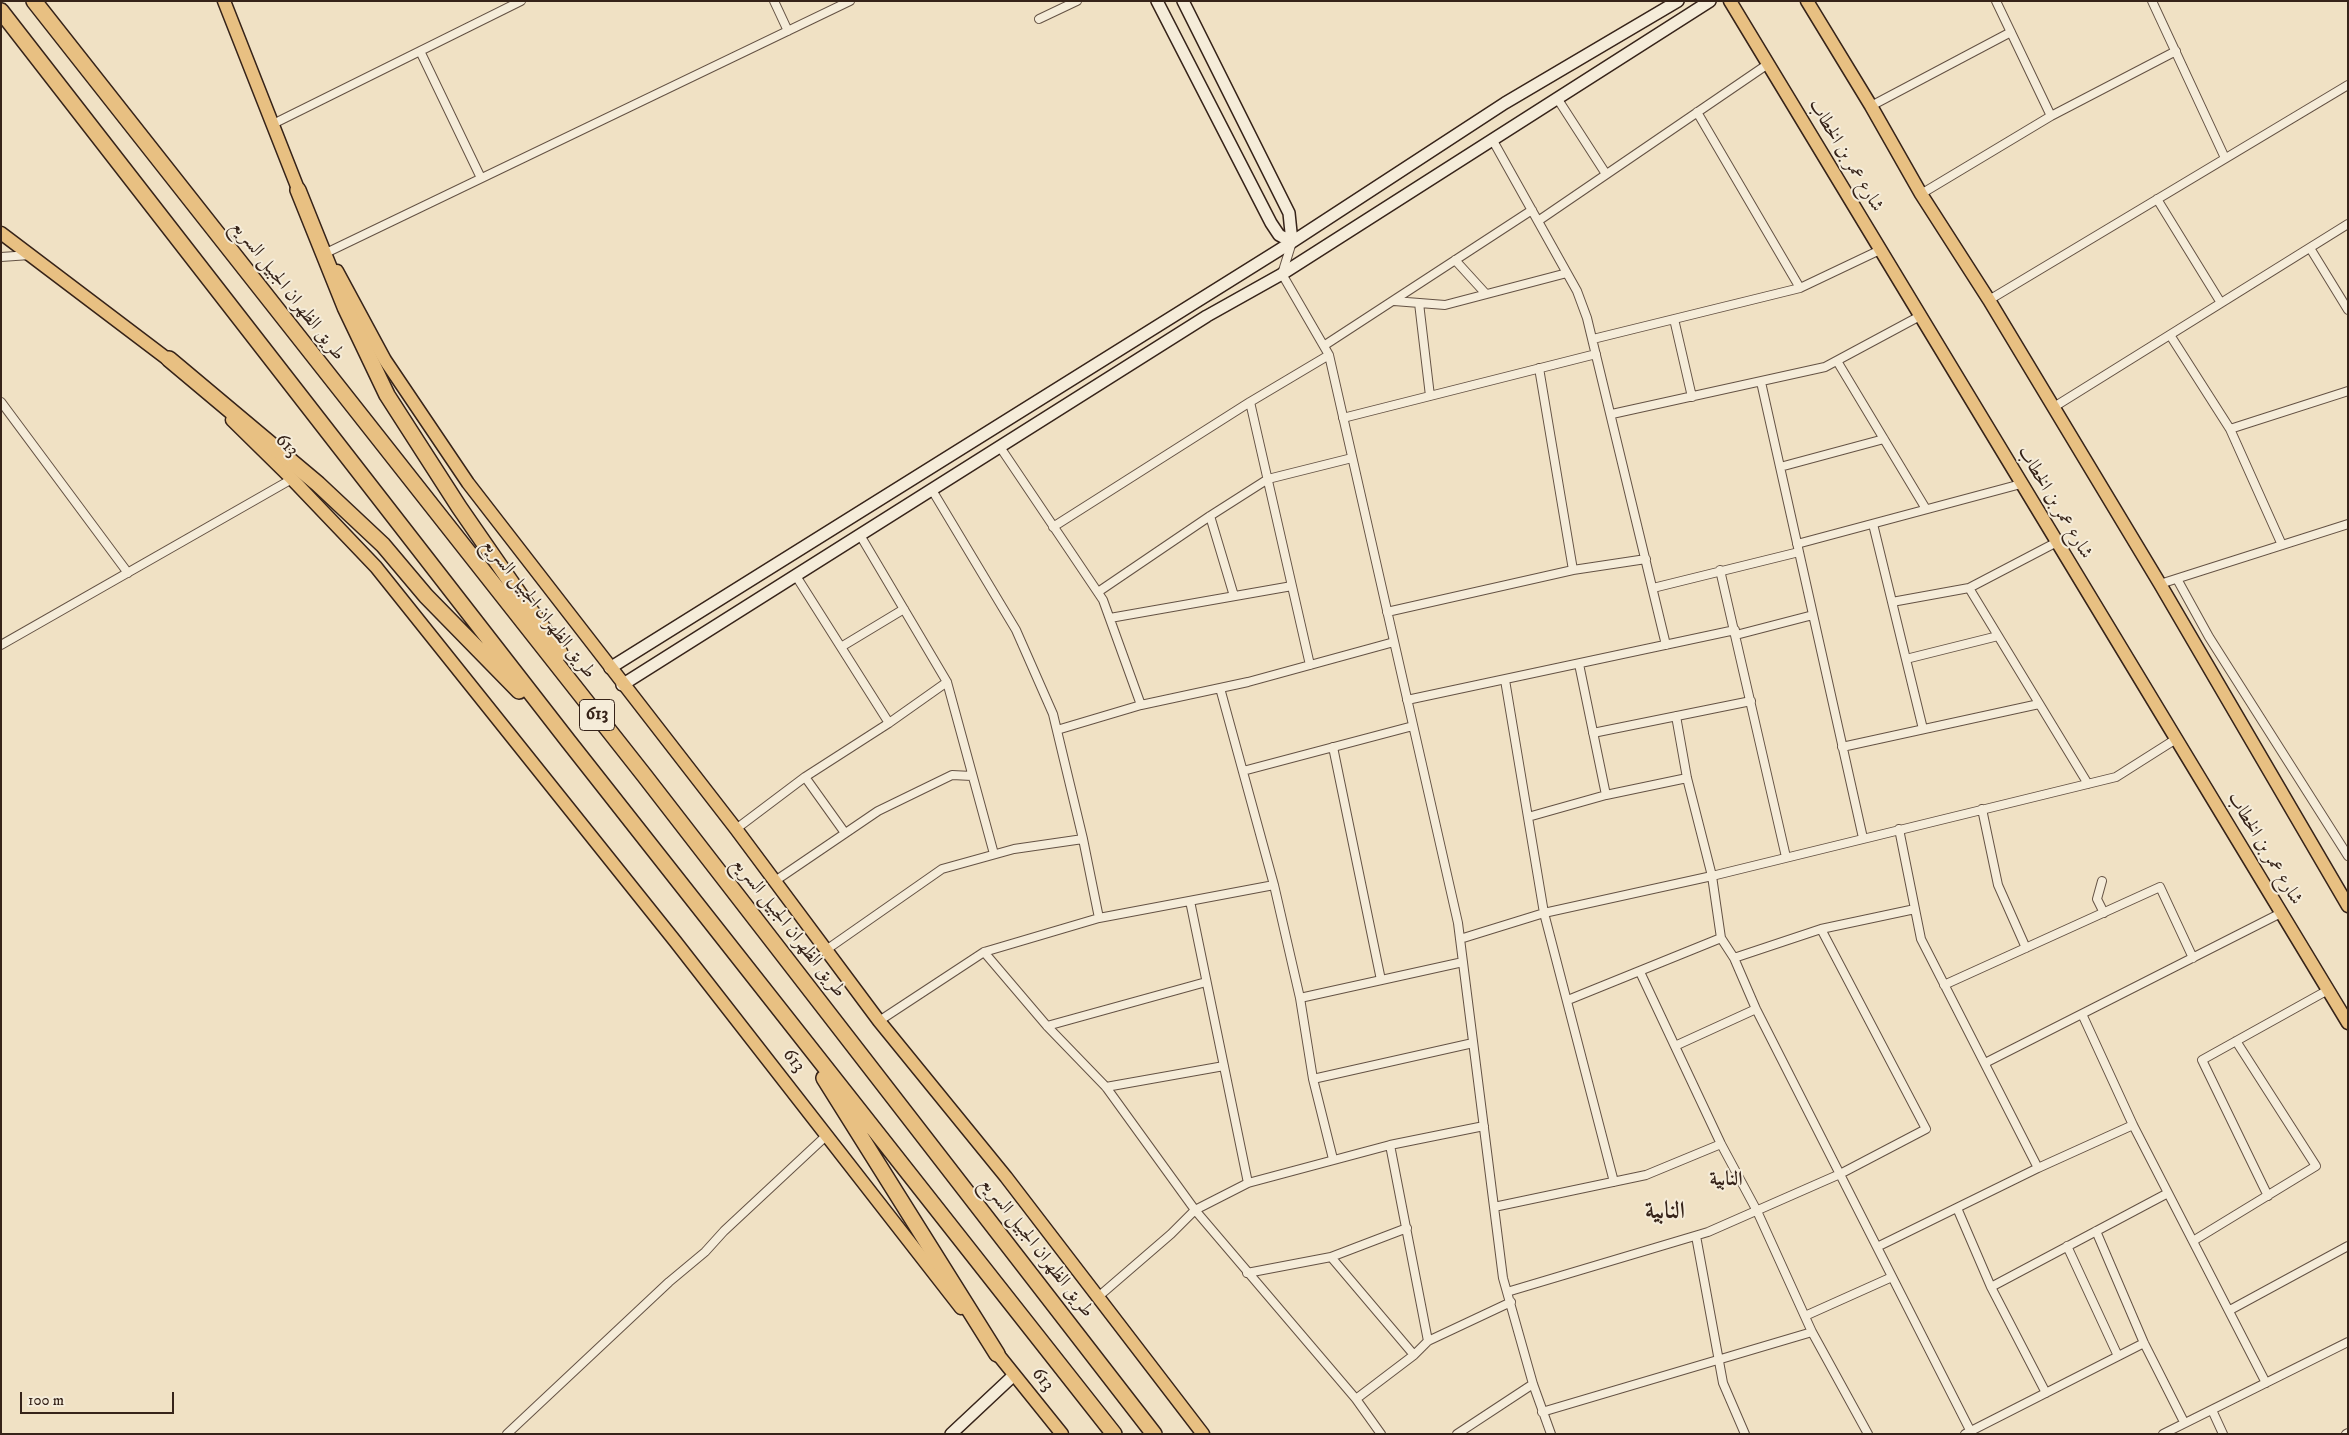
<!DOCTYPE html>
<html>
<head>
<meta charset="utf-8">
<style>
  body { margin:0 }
  #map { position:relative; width:2349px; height:1435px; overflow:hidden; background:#f0e1c4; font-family:"IM FELL DW Pica",serif }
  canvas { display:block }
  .frame { position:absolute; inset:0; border:2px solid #362319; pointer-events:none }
  .scale { position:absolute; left:20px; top:1392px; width:154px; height:22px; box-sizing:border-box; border:2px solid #362319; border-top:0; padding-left:6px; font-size:15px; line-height:18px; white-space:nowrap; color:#362319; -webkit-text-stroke:4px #f5ecd9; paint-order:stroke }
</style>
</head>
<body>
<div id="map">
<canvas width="2349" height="1435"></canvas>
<div class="frame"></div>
<div class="scale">100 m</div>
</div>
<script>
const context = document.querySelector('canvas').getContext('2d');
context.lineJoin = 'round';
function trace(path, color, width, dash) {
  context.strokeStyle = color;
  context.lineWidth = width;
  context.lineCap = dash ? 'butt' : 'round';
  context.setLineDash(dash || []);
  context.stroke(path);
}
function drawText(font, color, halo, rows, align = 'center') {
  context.font = font + ' "IM FELL DW Pica",Amiri,serif';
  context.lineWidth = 4;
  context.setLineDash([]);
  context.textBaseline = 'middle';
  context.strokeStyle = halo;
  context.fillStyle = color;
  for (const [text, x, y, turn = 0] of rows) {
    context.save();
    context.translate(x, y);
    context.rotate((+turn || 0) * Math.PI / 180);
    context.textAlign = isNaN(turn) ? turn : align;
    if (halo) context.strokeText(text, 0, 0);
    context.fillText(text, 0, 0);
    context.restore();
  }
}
const street = new Path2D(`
  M 774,1 L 788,31
  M 1996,1 L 2051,116
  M 2152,1 L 2225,158
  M 1039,19 L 1077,1
  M 420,51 L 481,178
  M 1557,98 L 1606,174
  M 1871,106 L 2011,32
  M 1697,112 L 1800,288
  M 273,124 L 521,1
  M 1492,139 L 1577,291 L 1587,318 L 1666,645
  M 1921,194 L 2051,116 L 2176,51
  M 2157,199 L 2221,303
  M 1538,221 L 1768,64
  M 1292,242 L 1282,274 L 1329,355 L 1458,923 L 1503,1278 L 1533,1384 L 1551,1434
  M 2310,248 L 2348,310
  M 328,252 L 850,1
  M 1,257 L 30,255
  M 1455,260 L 1486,294
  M 1989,300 L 2348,85
  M 1394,301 L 1445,305 L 1567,273
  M 1419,303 L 1430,396
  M 1674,319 L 1692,397
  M 2170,335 L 2230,429 L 2282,545
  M 1593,339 L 1800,288 L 1880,250
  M 1325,345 L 1532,210
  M 1837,361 L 1926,509
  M 1539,368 L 1573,570
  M 1761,382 L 1863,838
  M 1,402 L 128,573
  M 1250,402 L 1310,665
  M 2054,407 L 2348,224
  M 1612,414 L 1825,367 L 1920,316
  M 1343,418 L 1596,354
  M 2230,429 L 2348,391
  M 1000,447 L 1103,600 L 1141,705
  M 1780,467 L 1884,439
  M 932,490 L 1016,630 L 1053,714 L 1083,839 L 1099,918
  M 1210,516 L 1234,596
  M 1873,524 L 1923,729
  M 1053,527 L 1250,402 L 1329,355
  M 860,535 L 947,682 L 994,854
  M 1797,544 L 2021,484
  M 1720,570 L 1786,857
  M 796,576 L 889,723
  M 2177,579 L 2209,637 L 2348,856
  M 2160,584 L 2348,524
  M 1653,588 L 1799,552
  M 1969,588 L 2088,784
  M 1098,592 L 1210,516 L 1268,479 L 1352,458
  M 1892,602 L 1969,588 L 2057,542
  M 1387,612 L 1573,570 L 1646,559
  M 1110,618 L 1292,586
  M 1736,635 L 1813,615
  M 1,645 L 292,479
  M 841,647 L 904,609
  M 1906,659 L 1998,636
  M 1579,664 L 1606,795
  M 1505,680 L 1544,913 L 1614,1182
  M 1220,688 L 1274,885 L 1300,998 L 1313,1079 L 1333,1159
  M 1407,700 L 1735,630
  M 1676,716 L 1687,778 L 1712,876 L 1721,938 L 1734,958 L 1756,1009 L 1972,1434
  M 1057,730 L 1141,705 L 1248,682 L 1394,642
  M 1593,733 L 1751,701
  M 1333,747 L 1381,980
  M 1842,747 L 2039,704
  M 1243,771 L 1413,726
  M 805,777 L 845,833
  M 1982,809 L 1998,885 L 2026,948
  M 1528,817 L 1606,795 L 1687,778
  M 736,829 L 805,777 L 889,723 L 947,682
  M 1899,829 L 1921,939 L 2038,1168
  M 775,881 L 878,811 L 952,775 L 972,776
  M 2102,881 L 2097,899 L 2104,913
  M 1190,901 L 1248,1183
  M 1460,939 L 1544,913 L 1712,876 L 2116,777 L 2176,739
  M 826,950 L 942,869 L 1014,849 L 1083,839
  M 984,952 L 1047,1026 L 1106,1087 L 1195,1210 L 1356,1399 L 1381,1434
  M 1734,958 L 1821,929 L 1915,909
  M 1640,972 L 1721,1144 L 1757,1211 L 1812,1332 L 1868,1434
  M 1944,985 L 2160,887 L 2193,958
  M 1300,998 L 1463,962
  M 1568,1000 L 1721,938
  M 2082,1014 L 2133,1125 L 2266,1383
  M 879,1021 L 984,952 L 1099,918 L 1274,885
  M 1047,1026 L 1206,982
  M 1675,1046 L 1756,1009
  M 1985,1063 L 2281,913
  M 1313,1079 L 1473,1043
  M 1106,1087 L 1224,1066
  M 1390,1145 L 1428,1341
  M 2268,1196 L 2202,1060 L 2328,990
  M 1494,1207 L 1646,1175 L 1721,1144
  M 1957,1208 L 1991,1287 L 2046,1393
  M 2096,1231 L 2144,1343 L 2184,1422
  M 1696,1236 L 1723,1383 L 1745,1434
  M 2193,1241 L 2316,1166 L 2236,1041
  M 2067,1246 L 2118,1356
  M 1877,1247 L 2038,1168 L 2133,1125
  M 1331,1257 L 1414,1355
  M 1247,1273 L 1331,1257 L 1407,1228
  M 1991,1287 L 2168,1193
  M 1507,1292 L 1708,1232 L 1840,1174 L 1926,1129 L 1821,929
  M 1098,1297 L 1171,1234 L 1195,1210 L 1248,1183 L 1390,1145 L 1484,1126
  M 2230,1310 L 2348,1246
  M 1805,1316 L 1892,1277
  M 1356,1399 L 1414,1355 L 1428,1341 L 1511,1302
  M 2212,1410 L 2223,1434
  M 1542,1412 L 1812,1332
  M 507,1434 L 669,1282 L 705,1252 L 724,1231 L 827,1135
  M 1457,1434 L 1533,1384
  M 1965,1434 L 2144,1343
  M 2163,1434 L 2348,1342
  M 2346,1434 L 2348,1433`);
const secondary = new Path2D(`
  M 1157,1 L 1271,223 L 1279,235 L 1292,242 L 1289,213 L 1183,1
  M 610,668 L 1292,242 L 1505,103 L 1678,1
  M 622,685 L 1207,316 L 1282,274 L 1710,1
  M 951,1434 L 1014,1375`);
const primary = new Path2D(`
  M 224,1 L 302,199
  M 1730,1 L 2348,1023
  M 1807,1 L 1871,106 L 1921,194 L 1989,300 L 2160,584 L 2348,906
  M 1,233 L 174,364
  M 337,271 L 385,360 L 468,483 L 736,829 L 879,1021 L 1006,1177 L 1203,1434
  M 232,420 L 292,479 L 376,567 L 675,941 L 961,1308
  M 992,1347 L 1062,1434`);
const highway = new Path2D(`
  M 34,1 L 644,775 L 1154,1434
  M 1,11 L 569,742 L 1114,1434
  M 298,190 L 345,307 L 387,395 L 459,507 L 560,653
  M 169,359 L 318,484 L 383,545 L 426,596 L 519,691
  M 824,1078 L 997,1354`);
trace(street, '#645244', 10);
trace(secondary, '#362319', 14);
trace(primary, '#362319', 15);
trace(highway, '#362319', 18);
trace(street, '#f5ecd9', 8);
trace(secondary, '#f5ecd9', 11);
trace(primary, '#e8c082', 12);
trace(highway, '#e8c082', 15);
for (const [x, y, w] of [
  [597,715,35]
]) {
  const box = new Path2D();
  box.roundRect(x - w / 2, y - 15.5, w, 31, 4);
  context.fillStyle = '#f5ecd9';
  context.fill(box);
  trace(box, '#362319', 1);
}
drawText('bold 18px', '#362319', null, [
  ["613",597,715]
]);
drawText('19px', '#362319', '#f5ecd9', [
  ["شارع عمر بن الخطاب",1845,156,59],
  ["طريق الظهران الجبيل السريع",287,291,52],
  ["613",286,446,44],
  ["شارع عمر بن الخطاب",2054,503,59],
  ["طريق الظهران الجبيل السريع",538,609,52],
  ["شارع عمر بن الخطاب",2264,849,59],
  ["طريق الظهران الجبيل السريع",788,928,52],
  ["613",793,1061,52],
  ["طريق الظهران الجبيل السريع",1036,1248,52],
  ["613",1042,1380,51]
]);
drawText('bold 20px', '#362319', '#f5ecd9', [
  ["النابية",1726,1181]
]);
drawText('bold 24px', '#362319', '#f5ecd9', [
  ["النابية",1665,1213]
]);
</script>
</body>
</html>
